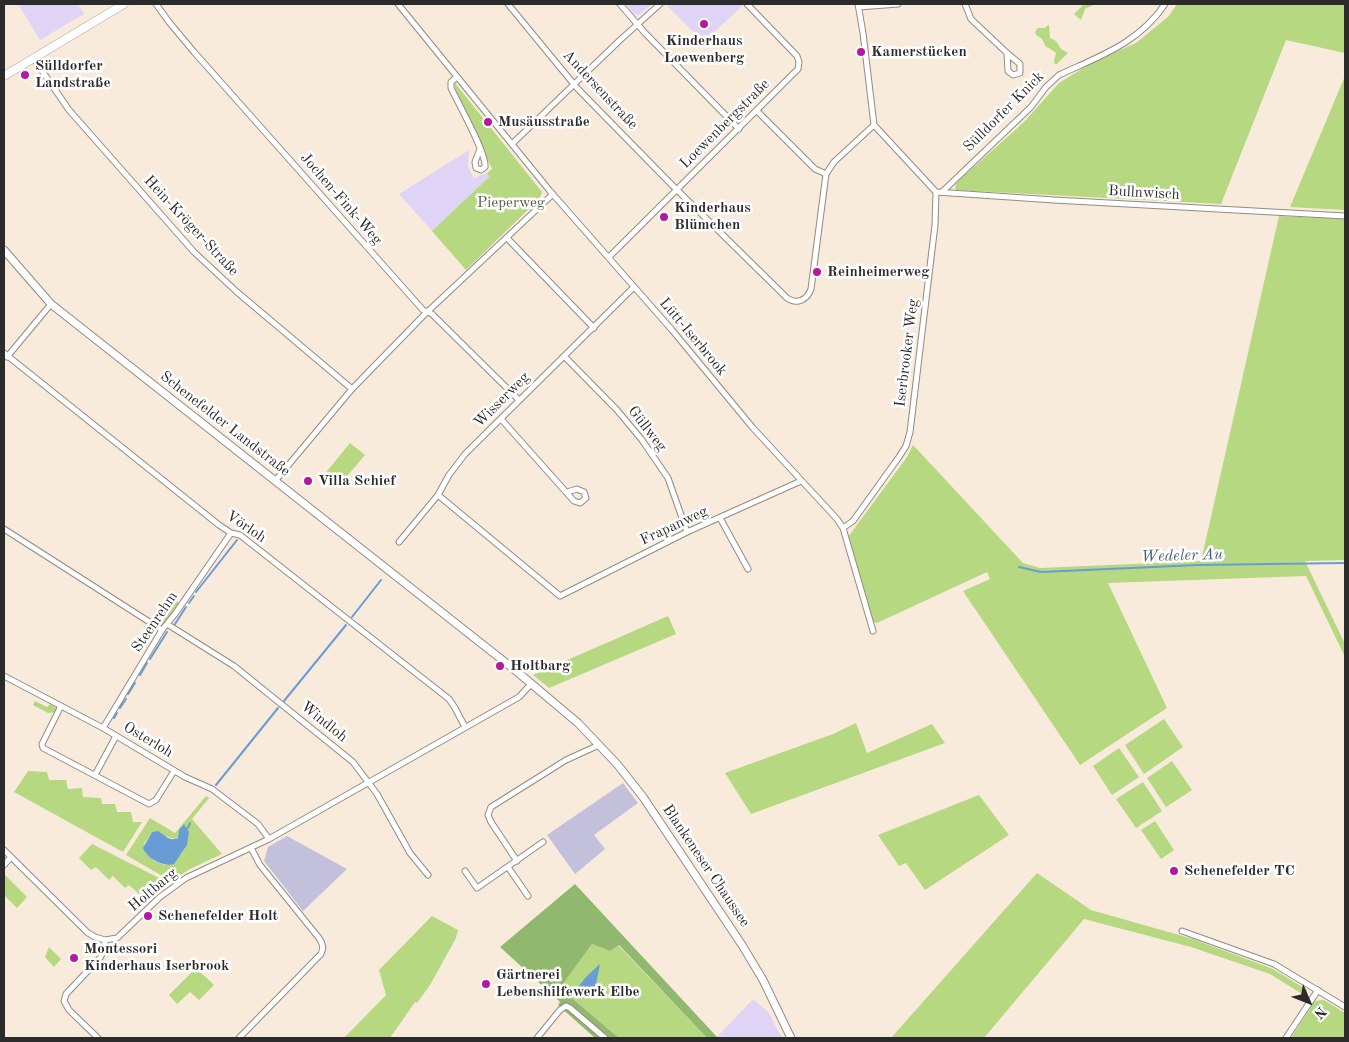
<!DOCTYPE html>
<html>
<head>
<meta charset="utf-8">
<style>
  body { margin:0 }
  #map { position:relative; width:1349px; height:1042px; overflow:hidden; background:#f9ebdb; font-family:"Old Standard TT",serif }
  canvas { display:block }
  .frame { position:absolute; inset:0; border:5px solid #2b2b2b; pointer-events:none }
  .north { position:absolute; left:1284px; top:977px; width:50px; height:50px; -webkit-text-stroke:4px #fff; paint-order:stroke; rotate:134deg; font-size:14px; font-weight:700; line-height:20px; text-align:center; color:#2b2b2b }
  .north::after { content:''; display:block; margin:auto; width:18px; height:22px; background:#2b2b2b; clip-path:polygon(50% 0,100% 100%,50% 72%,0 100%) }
</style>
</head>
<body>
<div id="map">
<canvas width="1349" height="1042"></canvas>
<div class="frame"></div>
<div class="north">N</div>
</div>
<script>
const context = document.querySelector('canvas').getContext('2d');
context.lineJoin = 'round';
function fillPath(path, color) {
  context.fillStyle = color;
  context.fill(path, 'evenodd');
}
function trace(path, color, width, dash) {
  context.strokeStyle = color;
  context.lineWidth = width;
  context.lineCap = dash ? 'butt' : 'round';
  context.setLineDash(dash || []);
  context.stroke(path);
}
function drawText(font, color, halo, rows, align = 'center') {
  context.font = font + ' "Old Standard TT",serif';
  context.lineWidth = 5;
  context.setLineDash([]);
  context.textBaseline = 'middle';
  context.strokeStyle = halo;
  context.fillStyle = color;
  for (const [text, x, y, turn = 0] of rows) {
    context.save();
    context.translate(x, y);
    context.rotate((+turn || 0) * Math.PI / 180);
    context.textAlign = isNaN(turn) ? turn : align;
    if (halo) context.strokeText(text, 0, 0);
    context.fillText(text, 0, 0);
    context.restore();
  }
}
fillPath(new Path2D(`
  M 18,4 L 78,4 L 84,14 L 40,40 Z
  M 626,4 L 652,4 L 639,15 L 634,14 Z
  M 670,4 L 740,4 L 742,6 L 704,42 L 667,6 Z
  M 469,150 L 468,167 L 474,178 L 487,173 L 489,177 L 432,231 L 399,194 Z
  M 753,999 L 769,1013 L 782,1038 L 716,1038 Z`), '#dfd4f5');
fillPath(new Path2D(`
  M 623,783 L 638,803 L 594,835 L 605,849 L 575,874 L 547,835 Z
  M 287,836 L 347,869 L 303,911 L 264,861 L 268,847 Z`), '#c3c0db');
fillPath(new Path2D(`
  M 1084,4 L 1095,4 L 1085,9 L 1081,20 L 1074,14 Z
  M 1177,4 L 1345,4 L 1345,53 L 1286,40 L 1221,204 L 955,190 L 956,183 L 1024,122 L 1059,83 L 1093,62 L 1136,43 L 1169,16 Z
  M 1048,25 L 1049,25 L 1050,38 L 1056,41 L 1061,49 L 1068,53 L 1057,64 L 1055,64 L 1054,61 L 1056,53 L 1049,48 L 1046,47 L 1042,39 L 1036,35 L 1035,32 L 1038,28 L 1045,28 Z
  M 1345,76 L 1345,210 L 1290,207 Z
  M 455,83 L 542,192 L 540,198 L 536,202 L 466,270 L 432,231 L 489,177 L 487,173 L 492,169 L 455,88 L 454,85 Z
  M 1279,216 L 1345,219 L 1345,560 L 1305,561 L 1345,644 L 1345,657 L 1306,576 L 1108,583 L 1167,708 L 1080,765 L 963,591 L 990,579 L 987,572 L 877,623 L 871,621 L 848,537 L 907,457 L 913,445 L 1023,563 L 1040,568 L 1201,561 Z
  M 350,443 L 365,455 L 337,488 L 323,476 Z
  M 176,600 L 179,603 C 174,611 169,622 160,626 Z
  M 668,616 L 676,634 L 549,688 L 533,675 Z
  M 35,701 L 47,707 L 50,704 L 56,708 L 56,712 L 48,713 L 33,705 Z
  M 1164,719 L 1183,747 L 1144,774 L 1125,745 Z
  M 856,723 L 867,753 L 932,724 L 945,743 L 751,814 L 725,773 L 833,734 Z
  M 1119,748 L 1139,777 L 1112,795 L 1093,766 Z
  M 1172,761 L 1192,790 L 1166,807 L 1147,778 Z
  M 28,771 L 47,772 L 49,780 L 66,780 L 68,789 L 82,788 L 83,797 L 101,798 L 102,804 L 115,804 L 117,812 L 131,812 L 133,822 L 142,822 L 123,852 L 14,792 Z
  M 1143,782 L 1162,811 L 1136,828 L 1116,799 Z
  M 979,795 L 1009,835 L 925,890 L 906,863 L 899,866 L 878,835 Z
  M 206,796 L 209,798 L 192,819 L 222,854 L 190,869 L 171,881 L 126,855 L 150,818 L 175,833 ZM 152,832 L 160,832 L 164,836 L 175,839 L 189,832 C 185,853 183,854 165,865 L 154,861 L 144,844 Z
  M 1155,821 L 1174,850 L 1161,859 L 1141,830 Z
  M 92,844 L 167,882 L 146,900 L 129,885 L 125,888 L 113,876 L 109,880 L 96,867 L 91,870 L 79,858 Z
  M 1037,873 L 1091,910 L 1193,939 L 1273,969 L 1307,990 L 1307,997 L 1270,974 L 1191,947 L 1084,919 L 984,1038 L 891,1038 Z
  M 5,875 L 27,897 L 17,908 L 4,895 Z
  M 432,916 L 458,930 L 456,938 L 430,985 L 417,1003 L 415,1002 L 390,1038 L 344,1038 L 386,995 L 379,970 Z
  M 592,944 L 610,951 L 618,945 L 707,1038 L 619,1038 L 560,988 Z
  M 49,947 L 61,959 L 54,967 L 45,957 Z
  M 196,968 L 214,985 L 199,1000 L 190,992 L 177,1004 L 169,995 Z
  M 1324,1000 L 1345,1013 L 1345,1038 L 1291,1038 L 1315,1001 Z`), '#b6d880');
fillPath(new Path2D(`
  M 575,884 L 717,1037 L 716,1038 L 707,1038 L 619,945 L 610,951 L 592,944 L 560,988 L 619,1038 L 595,1038 L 558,1005 L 560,1002 L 500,947 Z`), '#90b86e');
fillPath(new Path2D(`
  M 184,824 L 189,832 L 187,845 L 174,864 C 162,867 148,859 143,848 L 152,832 L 158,831 C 165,835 169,842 178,838 L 179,830 Z
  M 600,964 L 595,989 L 589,995 L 585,993 L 579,986 L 586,977 Z`), '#699cd4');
trace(new Path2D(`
  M 1019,567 L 1041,572 L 1198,565 L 1345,563
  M 196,592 L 237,540
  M 189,603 L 194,596
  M 352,617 L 381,580
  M 175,624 L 186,607
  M 150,659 L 167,632
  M 140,675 L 147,663
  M 128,694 L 135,683
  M 284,701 L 346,625
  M 120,708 L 126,699
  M 114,718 L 117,713
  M 216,785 L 278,708
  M 188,828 L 190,823`), '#699cd4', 2);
const minor = new Path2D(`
  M 156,4 L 169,22 L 194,52 L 423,310 L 432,314 L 519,400
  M 398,4 L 550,191 L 672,330 L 753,428 L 837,519 L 843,528 L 873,631
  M 508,4 L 577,88 L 670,183 L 787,298 C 797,305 807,300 811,289 L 826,174 L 834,162 L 874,125
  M 620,4 L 645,33 L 739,129
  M 965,4 L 971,19 L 1007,53
  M 859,7 L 898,4
  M 1007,53 L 1020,64 L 1020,73 L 1013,75 L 1008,71 Z
  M 34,59 L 69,110 L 194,252 L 237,292 L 352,389
  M 457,77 L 451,82 L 451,88 C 458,103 487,154 485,167 L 481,170 L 476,168 L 475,162 L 480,149
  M 757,111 L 815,169 L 826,174
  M 512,144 L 619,41 L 660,4
  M 936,192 L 1054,200 L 1345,216
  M 942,192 L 1031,107 L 1046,87 L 1059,75 C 1100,56 1139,43 1165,4
  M 507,238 L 594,328
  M 609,257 L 798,69 L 799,62 L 797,56 L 747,4
  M 4,353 L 219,525 L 231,533 L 240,535 L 449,699 L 455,708 L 465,727
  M 564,356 L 617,410 L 642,440 L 668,478 L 687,532
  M 7,357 L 51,304
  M 501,419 L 574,501 L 580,503 L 586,498 L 584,492 L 577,489 L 567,492
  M 275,481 L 352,389 L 424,315 L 553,194
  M 438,495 L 560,596 L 687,532 L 801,481
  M 720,518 L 748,569
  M 843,528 L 853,521 L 899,457 L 906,446 L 910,432 L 935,225 L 936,192 L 874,125 L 863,33 L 858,4
  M 4,529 L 162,630
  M 399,542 L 438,495 L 449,475 L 465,454 L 634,287
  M 167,624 L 234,666 L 353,762 L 377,794 L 410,853 L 428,875
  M 4,676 L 103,728 L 185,777 L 212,789 L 258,824 L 269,839
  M 61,706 L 42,744 L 43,748 L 149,804 L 156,800 L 174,771
  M 103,728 L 162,630 L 175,614 L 231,533
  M 95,775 L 116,736
  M 4,850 L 88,933 L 95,937 L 105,940 L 117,938 L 160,897 L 186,878 L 269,839 L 519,697 L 532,683
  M 517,861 L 491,822 L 488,815 L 491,807 L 566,760 L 599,745
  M 4,865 L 11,857
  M 508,867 L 528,896
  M 465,871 L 477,888 L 543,842
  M 1182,931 L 1274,964 L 1345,1007
  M 98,1038 L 69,1010 L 64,1001 L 66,994 L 100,958 L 104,950 L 105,940
  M 239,1038 L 321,954 C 324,948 323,944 319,938 L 260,865 L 251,848
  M 537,1038 L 560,1010 L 566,1006 L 570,1008 L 605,1038
  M 1286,1038 L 1318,990`);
const secondary = new Path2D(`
  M 4,250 L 51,304 L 515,670 L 578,723 L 617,764 L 643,797 L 742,945 L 763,980 L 791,1038`);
const primary = new Path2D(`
  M 4,76 L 124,4`);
trace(minor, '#928b83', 7);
trace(secondary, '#928b83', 9);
trace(primary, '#928b83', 9);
trace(minor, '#fff', 5);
trace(secondary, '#fff', 7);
trace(primary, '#fff', 8);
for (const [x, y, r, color] of [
  [704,24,5,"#b5179e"],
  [861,52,5,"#b5179e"],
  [25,75,5,"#b5179e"],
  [488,122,5,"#b5179e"],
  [664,217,5,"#b5179e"],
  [817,272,5,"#b5179e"],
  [308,481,5,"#b5179e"],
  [500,666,5,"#b5179e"],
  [1174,871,5,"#b5179e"],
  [148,916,5,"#b5179e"],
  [74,958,5,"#b5179e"],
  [486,984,5,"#b5179e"]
]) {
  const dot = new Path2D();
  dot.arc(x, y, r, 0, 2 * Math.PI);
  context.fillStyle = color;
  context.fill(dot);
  trace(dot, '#fff', 2);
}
drawText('bold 15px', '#2b2b2b', '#fff', [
  ["Kinderhaus",704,41,"center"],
  ["Loewenberg",704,58,"center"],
  ["Kamerstücken",871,52],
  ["Sülldorfer",35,66],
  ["Landstraße",35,83],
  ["Musäusstraße",498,122],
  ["Kinderhaus",674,208],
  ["Blümchen",674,225],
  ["Reinheimerweg",827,272],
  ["Villa Schief",318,481],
  ["Holtbarg",510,666],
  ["Schenefelder TC",1184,871],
  ["Schenefelder Holt",158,916],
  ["Montessori",84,949],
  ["Kinderhaus Iserbrook",84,966],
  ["Gärtnerei",496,975],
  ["Lebenshilfewerk Elbe",496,992]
], 'left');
drawText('15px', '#2b2b2b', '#fff', [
  ["Andersenstraße",600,90,47],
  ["Sülldorfer Knick",1004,112,-45],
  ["Loewenbergstraße",725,124,-45],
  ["Bullnwisch",1144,193,3],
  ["Jochen-Fink-Weg",341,199,49],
  ["Hein-Kröger-Straße",191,226,47],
  ["Lütt-Iserbrook",693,337,50],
  ["Iserbrooker Weg",907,353,-83],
  ["Wisserweg",502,400,-45],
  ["Schenefelder Landstraße",225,424,38],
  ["Güllweg",647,429,52],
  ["Frapanweg",674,526,-25],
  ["Vörloh",246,527,34],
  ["Steenrehm",155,622,-56],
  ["Windloh",324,722,39],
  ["Osterloh",148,740,31],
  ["Blankeneser Chaussee",706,866,56],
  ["Holtbarg",153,890,-40]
]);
drawText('15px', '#555f44', '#fff', [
  ["Pieperweg",511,203]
]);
drawText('italic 16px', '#475e77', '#fff', [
  ["Wedeler Au",1182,556,-2]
]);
</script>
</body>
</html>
